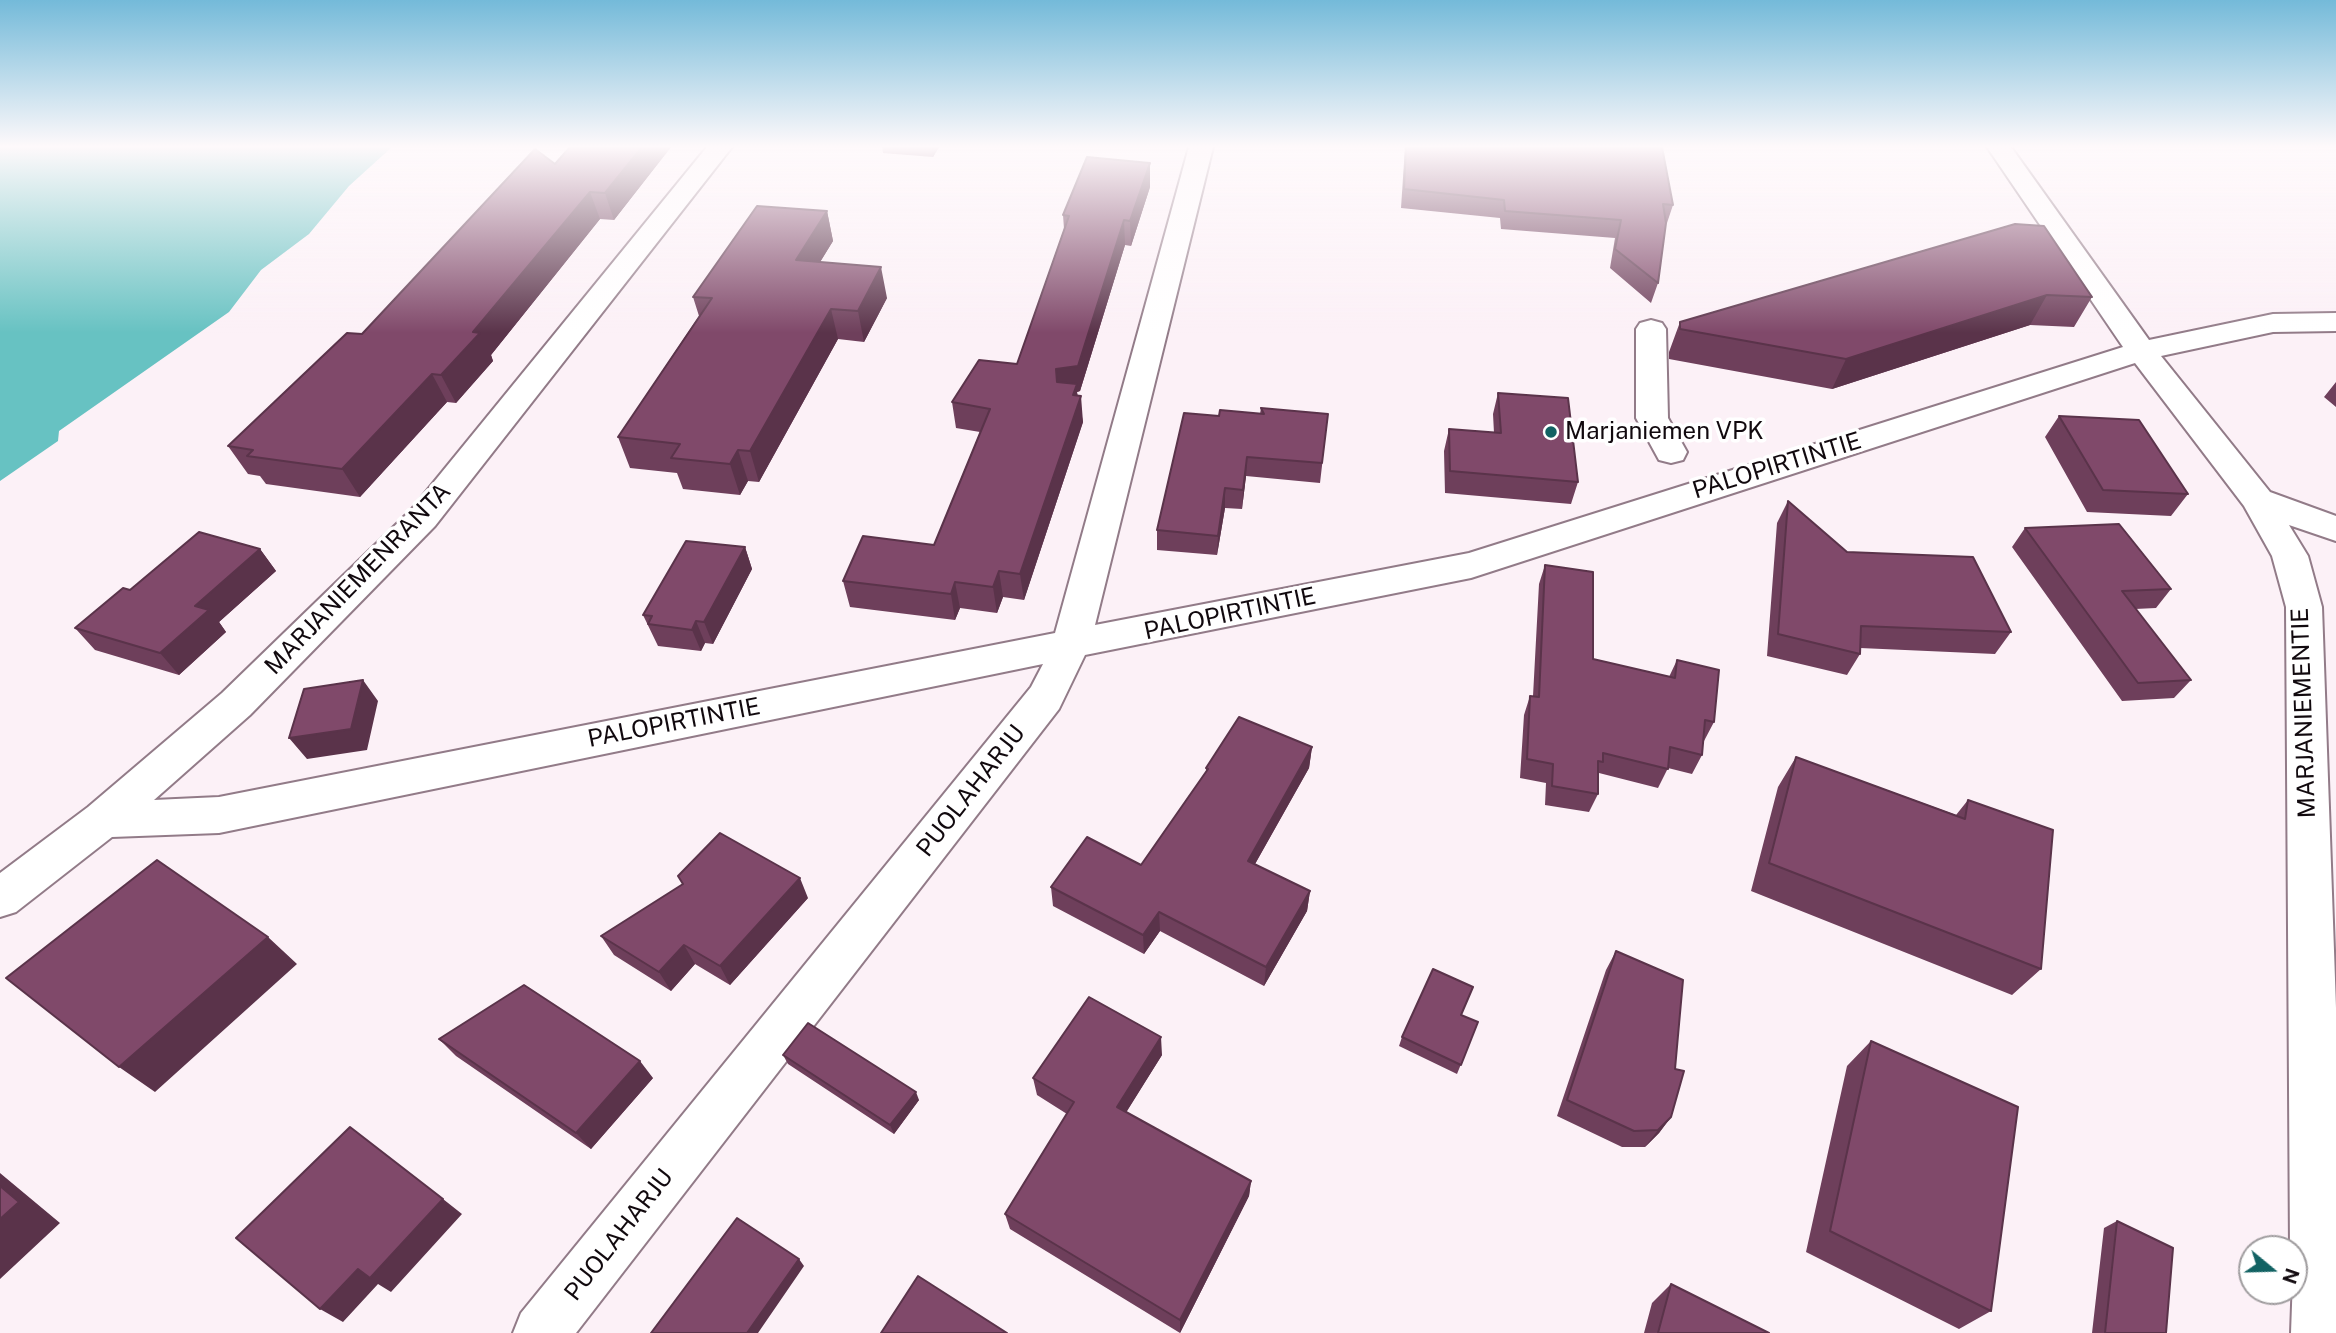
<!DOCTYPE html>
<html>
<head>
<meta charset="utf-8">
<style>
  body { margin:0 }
  #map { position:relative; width:2336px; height:1333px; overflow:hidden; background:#fcf1f7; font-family:"Public Sans",sans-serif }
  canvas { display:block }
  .north { position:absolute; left:2238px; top:1235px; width:70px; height:70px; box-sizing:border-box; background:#fff; border:2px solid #a09d9f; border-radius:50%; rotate:109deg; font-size:19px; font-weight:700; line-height:28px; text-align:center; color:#11090e }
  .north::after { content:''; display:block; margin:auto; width:24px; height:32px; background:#126263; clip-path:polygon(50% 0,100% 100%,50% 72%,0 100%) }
</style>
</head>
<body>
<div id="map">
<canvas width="2336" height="1333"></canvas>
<div class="north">N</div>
</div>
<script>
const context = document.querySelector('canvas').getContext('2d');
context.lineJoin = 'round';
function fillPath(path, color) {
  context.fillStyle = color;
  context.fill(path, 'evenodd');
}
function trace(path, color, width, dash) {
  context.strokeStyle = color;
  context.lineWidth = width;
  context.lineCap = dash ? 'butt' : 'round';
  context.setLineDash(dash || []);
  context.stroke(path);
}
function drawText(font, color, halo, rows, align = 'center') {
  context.font = font + ' "Public Sans",sans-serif';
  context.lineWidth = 7;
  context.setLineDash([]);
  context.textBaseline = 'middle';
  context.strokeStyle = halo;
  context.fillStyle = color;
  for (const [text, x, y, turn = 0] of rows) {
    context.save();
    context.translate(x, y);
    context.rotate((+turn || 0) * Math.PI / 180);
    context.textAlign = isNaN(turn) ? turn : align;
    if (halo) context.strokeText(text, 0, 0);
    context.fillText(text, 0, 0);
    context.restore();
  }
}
fillPath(new Path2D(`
  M 0,147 L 392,147 L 349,186 L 309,234 L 261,270 L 229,312 L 59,431 L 58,441 L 0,481 Z`), '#67c2c2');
const minor = new Path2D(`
  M 707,147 L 732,147 L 435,526 L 250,715 L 154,800 L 219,797 L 1055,633 L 1189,147 L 1213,147 L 1095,625 L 1469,553 L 2123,347 L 1987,147 L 2011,147 L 2149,340 L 2273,314 L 2336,313 L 2336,331 L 2273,332 L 2161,356 L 2270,492 L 2336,516 L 2336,541 L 2289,525 L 2308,556 L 2322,607 L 2336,1008 L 2336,1333 L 2291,1333 L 2294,1249 L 2290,1249 L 2286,607 L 2272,556 L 2244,506 L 2135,363 L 1471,578 L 1085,655 L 1059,709 L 576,1333 L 513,1333 L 521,1313 L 1031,687 L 1043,664 L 219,833 L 112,837 L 16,912 L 0,917 L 0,873 L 88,807 L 222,693 L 411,510 Z
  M 1651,320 L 1662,323 L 1666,329 L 1668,418 L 1687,452 L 1683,460 L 1671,463 L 1659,460 L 1636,418 L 1636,329 L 1640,323 Z`);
trace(minor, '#927b88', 4);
fillPath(minor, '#fff');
fillPath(new Path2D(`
  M 570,147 L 671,147 L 614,220 L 600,219 L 491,355 L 493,361 L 456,403 L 447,402 L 360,497 L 266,484 L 260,476 L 248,474 L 228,446 L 362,334 L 555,164 Z
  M 882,147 L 939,147 L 933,157 L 883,153 Z
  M 1405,147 L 1662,147 L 1673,205 L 1667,223 L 1666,223 L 1658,283 L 1651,303 L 1610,268 L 1615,238 L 1501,229 L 1500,218 L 1401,208 Z
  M 1150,187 L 1131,246 L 1125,245 L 1080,391 L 1077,392 L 1083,422 L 1024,600 L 1003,597 L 997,613 L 960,608 L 955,620 L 850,607 L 843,581 L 934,545 L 980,432 L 956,428 L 952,402 L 1017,364 L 1064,229 L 1063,215 Z
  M 827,211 L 833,241 L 820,262 L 887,298 L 864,342 L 838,339 L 759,482 L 748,481 L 740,495 L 683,489 L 677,473 L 630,468 L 618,437 L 699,316 L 693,297 Z
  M 2015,224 L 2092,297 L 2074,327 L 2030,325 L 1832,389 L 1669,359 L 1669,352 L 1680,322 Z
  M 2336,382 L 2336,407 L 2324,397 Z
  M 1498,393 L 1578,482 L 1571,504 L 1445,493 L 1444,451 L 1449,429 L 1494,433 L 1493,414 Z
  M 1261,408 L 1328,414 L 1320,483 L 1246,476 L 1242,509 L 1225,508 L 1217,555 L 1157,550 L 1157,530 L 1219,416 L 1260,414 Z
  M 2059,416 L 2188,494 L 2171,516 L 2087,512 L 2045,437 Z
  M 1788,501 L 1847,552 L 2011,632 L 1995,654 L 1860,648 L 1860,654 L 1847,675 L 1767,656 L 1777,523 Z
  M 2025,528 L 2171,589 L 2156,608 L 2135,609 L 2191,680 L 2174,698 L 2122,701 L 2012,547 Z
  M 745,547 L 752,569 L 713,644 L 705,643 L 701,651 L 658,646 L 643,615 Z
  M 260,549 L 276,571 L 219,622 L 226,632 L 179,675 L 95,650 L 75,628 L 130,590 Z
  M 1545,565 L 1593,659 L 1669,677 L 1677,660 L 1714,722 L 1704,741 L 1703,741 L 1702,755 L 1692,774 L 1668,768 L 1658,788 L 1599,773 L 1598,794 L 1589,812 L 1545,805 L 1546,783 L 1520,778 L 1524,715 L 1530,696 L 1533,696 L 1539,584 Z
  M 1312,747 L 1309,768 L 1255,864 L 1310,891 L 1307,911 L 1264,986 L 1160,931 L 1144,954 L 1053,906 L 1051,887 L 1141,865 L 1206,773 L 1206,768 Z
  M 1796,757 L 1956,815 L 1968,800 L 2041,969 L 2012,995 L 1751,891 L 1778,787 Z
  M 808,898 L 730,985 L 695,964 L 671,991 L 614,955 L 601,936 Z
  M 1616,951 L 1671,1117 L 1659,1133 L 1645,1147 L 1622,1147 L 1557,1116 L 1606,970 Z
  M 1461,1015 L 1478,1022 L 1457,1074 L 1399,1046 L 1402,1037 Z
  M 439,1039 L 653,1078 L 591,1149 L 456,1056 Z
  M 1871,1041 L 1991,1311 L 1959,1329 L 1806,1252 L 1847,1066 Z
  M 783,1055 L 919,1100 L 894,1134 L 788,1064 Z
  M 1162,1055 L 1126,1112 L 1251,1181 L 1249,1196 L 1180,1333 L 1010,1229 L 1005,1214 L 1067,1114 L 1037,1095 L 1033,1078 Z
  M 2117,1221 L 2166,1333 L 2092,1333 L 2104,1228 Z
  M 1671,1284 L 1769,1333 L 1644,1333 L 1652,1303 Z`), '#6e3f5b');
fillPath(new Path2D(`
  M 642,147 L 671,147 L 614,220 L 605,193 Z
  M 932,147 L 939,147 L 933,157 Z
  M 1150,163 L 1150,187 L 1131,246 L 1130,221 Z
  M 590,192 L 600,219 L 491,355 L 493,361 L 456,403 L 441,375 L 473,332 Z
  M 827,211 L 833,241 L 803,290 L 796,260 Z
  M 1124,220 L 1125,245 L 1080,391 L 1077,392 L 1078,405 L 1081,396 L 1083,422 L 1024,600 L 1020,574 L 1059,408 L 1056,369 Z
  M 881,267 L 887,298 L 864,342 L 858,311 Z
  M 2047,295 L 2030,325 L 1832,389 L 1846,359 Z
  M 831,309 L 838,339 L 759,482 L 750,451 Z
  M 432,374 L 447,402 L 360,497 L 342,469 Z
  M 738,450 L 748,481 L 740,495 L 730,464 Z
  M 1247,457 L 1246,476 L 1242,509 L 1243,490 Z
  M 1225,488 L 1225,508 L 1217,555 L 1218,536 Z
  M 745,547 L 752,569 L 713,644 L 704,622 Z
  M 260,549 L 276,571 L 219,622 L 226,632 L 179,675 L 160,653 L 195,606 Z
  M 999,571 L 1003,597 L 997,613 L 993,587 Z
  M 955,582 L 960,608 L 955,620 L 951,594 Z
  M 696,621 L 705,643 L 701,651 L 692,630 Z
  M 363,680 L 378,701 L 367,750 L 307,759 L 289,738 Z
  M 1312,747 L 1309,768 L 1246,880 L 1248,861 Z
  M 800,878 L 808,898 L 730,985 L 720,966 Z
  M 1310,891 L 1307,911 L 1264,986 L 1266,967 Z
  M 1159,912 L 1160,931 L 1144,954 L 1143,935 Z
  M 268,937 L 297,964 L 155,1092 L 119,1067 Z
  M 684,945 L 695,964 L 671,991 L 659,972 Z
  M 1161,1037 L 1162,1055 L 1119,1124 L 1117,1107 Z
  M 640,1061 L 653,1078 L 591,1149 L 576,1133 Z
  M 916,1092 L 919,1100 L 894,1134 L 890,1125 Z
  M 1671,1117 L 1659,1133 L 1645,1147 L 1658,1130 Z
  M 0,1173 L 60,1223 L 0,1279 Z
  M 1251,1181 L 1249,1196 L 1180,1333 L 1180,1320 Z
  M 443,1199 L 462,1214 L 391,1292 L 378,1284 L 343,1322 L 320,1309 L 358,1269 Z
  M 799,1259 L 804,1266 L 758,1333 L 747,1333 Z`), '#5a334a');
const building = new Path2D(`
  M 570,147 L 642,147 L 605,193 L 590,192 L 473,332 L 480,333 L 441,375 L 432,374 L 342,469 L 247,456 L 253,450 L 228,446 L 347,333 L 362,334 L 535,149 L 555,164 Z
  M 1406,147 L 1662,147 L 1673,205 L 1663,204 L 1666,223 L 1658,283 L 1615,249 L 1621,220 L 1505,211 L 1504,200 L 1404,189 Z
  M 1087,157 L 1150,163 L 1130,221 L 1124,220 L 1078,366 L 1056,369 L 1057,382 L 1077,384 L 1073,395 L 1081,396 L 1020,574 L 999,571 L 993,587 L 955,582 L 951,594 L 843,581 L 863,536 L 934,545 L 990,409 L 952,402 L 979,360 L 1017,364 L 1069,216 L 1063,215 Z
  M 757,206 L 827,211 L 796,260 L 881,267 L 858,311 L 831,309 L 750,451 L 738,450 L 730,464 L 671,458 L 680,444 L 618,437 L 712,298 L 693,297 Z
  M 2015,224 L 2044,226 L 2092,297 L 2047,295 L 1846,359 L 1680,329 L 1680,322 Z
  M 1498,393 L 1568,398 L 1578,482 L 1450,471 L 1449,429 L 1501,433 Z
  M 1261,408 L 1328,414 L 1322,463 L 1247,457 L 1243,490 L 1225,488 L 1218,536 L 1157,530 L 1184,413 L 1219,416 L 1220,410 L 1264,414 Z
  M 2059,416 L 2139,420 L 2188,494 L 2103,490 Z
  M 1788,501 L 1847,552 L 1973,557 L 2011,632 L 1861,626 L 1860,654 L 1778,634 Z
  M 2119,524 L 2171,589 L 2122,591 L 2191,680 L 2138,683 L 2025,528 Z
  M 199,532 L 260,549 L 195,606 L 209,610 L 160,653 L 75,628 L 123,588 L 130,590 Z
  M 686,541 L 745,547 L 704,622 L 696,621 L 692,630 L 648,624 L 652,616 L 643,615 Z
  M 1545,565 L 1593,572 L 1593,659 L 1675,678 L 1677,660 L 1719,670 L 1714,722 L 1705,720 L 1702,755 L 1670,747 L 1668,769 L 1603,753 L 1603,762 L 1598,761 L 1598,794 L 1552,786 L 1553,764 L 1527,759 L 1530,696 L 1539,697 Z
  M 363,680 L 351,729 L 289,738 L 304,689 Z
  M 1239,717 L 1312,747 L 1248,861 L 1310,891 L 1266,967 L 1159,912 L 1143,935 L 1051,887 L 1087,837 L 1141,865 L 1208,769 L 1206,768 Z
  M 1796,757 L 1965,819 L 1968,800 L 2053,830 L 2041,969 L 1769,863 Z
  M 720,833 L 800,878 L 720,966 L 684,945 L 659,972 L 601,936 L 683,884 L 678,876 Z
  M 157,860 L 268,937 L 119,1067 L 6,978 Z
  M 1616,951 L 1683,980 L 1675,1069 L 1684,1071 L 1671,1117 L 1658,1130 L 1634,1131 L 1567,1100 Z
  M 1433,969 L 1473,987 L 1461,1015 L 1478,1022 L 1461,1065 L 1402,1037 Z
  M 524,985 L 640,1061 L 576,1133 L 439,1039 Z
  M 1089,997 L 1161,1037 L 1117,1107 L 1251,1181 L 1180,1320 L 1005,1214 L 1074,1102 L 1033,1078 Z
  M 808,1023 L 916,1092 L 890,1125 L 783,1055 Z
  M 1871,1041 L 2018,1107 L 1991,1311 L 1830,1231 Z
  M 350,1127 L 443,1199 L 370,1278 L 358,1269 L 320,1309 L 236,1238 Z
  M 0,1186 L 19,1202 L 0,1219 Z
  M 737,1218 L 799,1259 L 747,1333 L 651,1333 Z
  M 2117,1221 L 2173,1248 L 2166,1333 L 2105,1333 Z
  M 918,1276 L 1007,1333 L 881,1333 Z
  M 1671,1284 L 1769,1333 L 1658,1333 Z`);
fillPath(building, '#80496a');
trace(building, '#5a334a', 2);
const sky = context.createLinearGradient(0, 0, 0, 333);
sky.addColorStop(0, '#74bad9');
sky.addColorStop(0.44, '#fef9fb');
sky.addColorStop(1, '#fef9fb00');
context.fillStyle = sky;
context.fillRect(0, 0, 2336, 333);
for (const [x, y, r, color] of [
  [1551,432,7,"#126263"]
]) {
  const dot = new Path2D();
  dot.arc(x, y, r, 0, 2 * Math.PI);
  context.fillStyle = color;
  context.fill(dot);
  trace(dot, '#fff', 2.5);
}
drawText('24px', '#11090e', '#fff', [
  ["Marjaniemen VPK",1565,432]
], 'left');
drawText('24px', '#11090e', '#fff', [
  ["PALOPIRTINTIE",1777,466,-17],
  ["MARJANIEMENRANTA",358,579,-46],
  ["PALOPIRTINTIE",1230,614,-12],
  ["MARJANIEMENTIE",2304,713,-92],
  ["PALOPIRTINTIE",674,723,-11],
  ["PUOLAHARJU",971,791,-52],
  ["PUOLAHARJU",619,1235,-52]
]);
</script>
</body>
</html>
